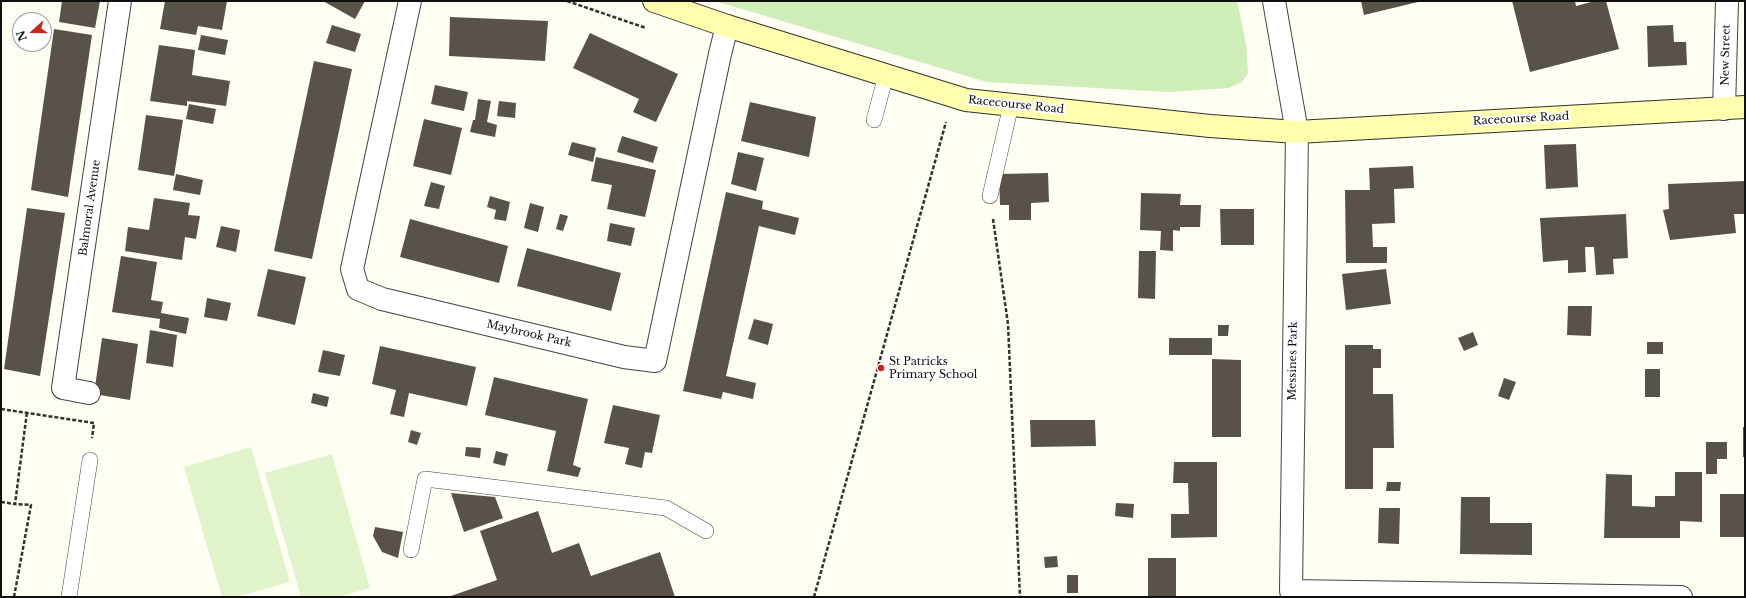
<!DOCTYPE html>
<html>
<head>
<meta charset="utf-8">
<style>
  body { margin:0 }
  #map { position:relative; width:1746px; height:598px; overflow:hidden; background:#fffef2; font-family:"Libre Baskerville",serif }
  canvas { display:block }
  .frame { position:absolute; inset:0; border:2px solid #0f0f0f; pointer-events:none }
  .north { position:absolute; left:12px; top:12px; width:40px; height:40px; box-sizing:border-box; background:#fff; border:1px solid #9f9f9f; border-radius:50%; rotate:249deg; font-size:11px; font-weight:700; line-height:16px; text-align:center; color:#0f0f0f }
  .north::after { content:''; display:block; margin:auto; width:14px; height:18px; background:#c9271e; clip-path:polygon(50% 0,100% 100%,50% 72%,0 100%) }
</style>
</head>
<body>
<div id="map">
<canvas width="1746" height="598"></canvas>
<div class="frame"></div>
<div class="north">N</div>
</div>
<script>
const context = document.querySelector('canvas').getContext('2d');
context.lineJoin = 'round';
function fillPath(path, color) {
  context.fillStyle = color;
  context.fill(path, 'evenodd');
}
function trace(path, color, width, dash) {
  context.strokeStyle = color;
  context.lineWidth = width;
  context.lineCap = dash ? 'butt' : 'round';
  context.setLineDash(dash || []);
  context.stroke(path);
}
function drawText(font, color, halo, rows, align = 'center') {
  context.font = font + ' "Libre Baskerville",serif';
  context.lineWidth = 4;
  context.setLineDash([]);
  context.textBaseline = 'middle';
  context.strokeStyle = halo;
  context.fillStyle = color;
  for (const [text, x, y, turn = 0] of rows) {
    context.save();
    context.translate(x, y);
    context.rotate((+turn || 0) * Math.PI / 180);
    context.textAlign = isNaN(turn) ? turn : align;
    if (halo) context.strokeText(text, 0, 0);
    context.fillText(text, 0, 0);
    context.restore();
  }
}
fillPath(new Path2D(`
  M 715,1 L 1237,1 L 1246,44 L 1248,74 L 1242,82 L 1229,88 L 1169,92 L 987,82 Z`), '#ceedb8');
fillPath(new Path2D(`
  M 251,447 L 290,582 L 236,597 L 222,597 L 184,467 Z
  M 332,454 L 370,588 L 338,597 L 301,597 L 265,473 Z`), '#e1f3cb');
fillPath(new Path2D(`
  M 62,1 L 100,1 L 95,28 L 59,22 Z
  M 165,1 L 227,1 L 222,30 L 198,26 L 196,35 L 160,29 Z
  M 323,1 L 365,1 L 355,19 Z
  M 1361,1 L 1418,1 L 1418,2 L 1364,15 Z
  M 1512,1 L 1575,1 L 1576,6 L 1595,1 L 1606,1 L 1619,49 L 1530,72 Z
  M 450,17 L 548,21 L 545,61 L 449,56 Z
  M 332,25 L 361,34 L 355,52 L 326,43 Z
  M 1673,25 L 1674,42 L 1686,42 L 1687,65 L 1648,67 L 1647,26 Z
  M 54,29 L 92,35 L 68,197 L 31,190 Z
  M 590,33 L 678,74 L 656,122 L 633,112 L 639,99 L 573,68 Z
  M 201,35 L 228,40 L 225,55 L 198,50 Z
  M 159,45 L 195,50 L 192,75 L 230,81 L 226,106 L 187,101 L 187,106 L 150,101 Z
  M 314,61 L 352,69 L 312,259 L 274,251 Z
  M 435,85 L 468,92 L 464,111 L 431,104 Z
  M 478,99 L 491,101 L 487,122 L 497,125 L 495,137 L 470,132 L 473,120 L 475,120 Z
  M 499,101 L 516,103 L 515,118 L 497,116 Z
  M 750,102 L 816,117 L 809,157 L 741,141 Z
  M 189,104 L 216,109 L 213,124 L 186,119 Z
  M 146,115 L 183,120 L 174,176 L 138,170 Z
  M 424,119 L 462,128 L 451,175 L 413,166 Z
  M 622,136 L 658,147 L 653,163 L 617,152 Z
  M 572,142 L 596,148 L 593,162 L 568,155 Z
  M 1576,144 L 1578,187 L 1546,189 L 1544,145 Z
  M 738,152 L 764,158 L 756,191 L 731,184 Z
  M 596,157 L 656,170 L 645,217 L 607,209 L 612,185 L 591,181 Z
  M 1413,166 L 1414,188 L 1394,189 L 1395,223 L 1372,224 L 1373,247 L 1387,247 L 1387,263 L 1346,263 L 1345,190 L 1370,190 L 1369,168 Z
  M 1048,173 L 1049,202 L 1031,203 L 1031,220 L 1009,220 L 1009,205 L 1000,205 L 999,174 Z
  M 176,174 L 203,180 L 200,195 L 173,190 Z
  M 1745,181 L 1745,214 L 1734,214 L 1736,233 L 1670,240 L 1663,210 L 1669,209 L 1668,184 Z
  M 431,182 L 445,186 L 439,209 L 424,206 Z
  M 726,192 L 763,201 L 762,209 L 799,218 L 795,235 L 759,226 L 726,376 L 756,383 L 753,399 L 723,392 L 721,399 L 683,391 Z
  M 1141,193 L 1181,194 L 1180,205 L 1201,205 L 1200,227 L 1180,227 L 1180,231 L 1173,230 L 1173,251 L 1160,250 L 1161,231 L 1140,230 Z
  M 490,196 L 510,202 L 506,221 L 494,219 L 496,210 L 487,207 Z
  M 154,198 L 190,203 L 188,215 L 200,216 L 196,239 L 185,237 L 182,260 L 125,251 L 128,227 L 149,230 Z
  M 530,203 L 544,207 L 538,232 L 524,228 Z
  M 27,208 L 65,213 L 40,376 L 4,369 Z
  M 1220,209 L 1254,209 L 1254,245 L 1221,245 Z
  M 560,214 L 568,216 L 563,231 L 556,229 Z
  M 1626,214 L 1628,258 L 1613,259 L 1614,274 L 1596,275 L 1594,247 L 1585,247 L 1586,272 L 1568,273 L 1568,260 L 1543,262 L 1540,218 Z
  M 410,219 L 508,246 L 499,283 L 400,257 Z
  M 610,223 L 635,228 L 631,246 L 607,241 Z
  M 221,226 L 240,230 L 236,252 L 216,247 Z
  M 527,248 L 621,273 L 611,311 L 517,286 Z
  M 1139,251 L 1156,251 L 1155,299 L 1138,298 Z
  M 121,256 L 157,262 L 151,300 L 163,302 L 161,313 L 189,318 L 186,334 L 159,328 L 160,319 L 112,312 Z
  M 268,269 L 306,277 L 295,325 L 257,316 Z
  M 1386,269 L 1391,304 L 1346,310 L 1342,274 Z
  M 207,298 L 231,303 L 227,321 L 204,317 Z
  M 1568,306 L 1592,306 L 1591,336 L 1567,335 Z
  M 754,319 L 773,324 L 768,345 L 748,339 Z
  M 1218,325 L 1229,325 L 1228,336 L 1218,336 Z
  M 150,330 L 177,335 L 173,367 L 146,363 Z
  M 1473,332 L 1478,345 L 1464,351 L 1458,338 Z
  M 102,338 L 138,344 L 130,400 L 94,394 Z
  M 1169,338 L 1212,338 L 1212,355 L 1169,355 Z
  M 1647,342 L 1663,342 L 1663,354 L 1647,354 Z
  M 1345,345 L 1373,345 L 1373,349 L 1381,349 L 1381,368 L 1373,368 L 1373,394 L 1393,394 L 1394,448 L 1373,448 L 1373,489 L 1345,489 Z
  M 380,346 L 476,367 L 467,406 L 409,393 L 404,417 L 390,414 L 396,390 L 372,384 Z
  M 323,350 L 345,355 L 340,376 L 318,372 Z
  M 1212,359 L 1241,360 L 1241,437 L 1212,437 Z
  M 1645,369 L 1660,369 L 1660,397 L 1645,397 Z
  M 494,377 L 588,399 L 573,465 L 581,468 L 578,477 L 547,471 L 556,431 L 485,415 Z
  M 1504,378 L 1516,382 L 1509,400 L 1498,396 Z
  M 313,393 L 329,397 L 327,407 L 311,403 Z
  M 613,405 L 660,415 L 652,453 L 645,452 L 642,468 L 625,464 L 629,448 L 604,443 Z
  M 1030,420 L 1095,420 L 1096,446 L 1031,447 Z
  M 1743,427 L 1745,427 L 1745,457 L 1743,457 Z
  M 411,430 L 421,433 L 417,445 L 408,442 Z
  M 1706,442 L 1727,442 L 1727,459 L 1717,459 L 1717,474 L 1706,474 Z
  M 466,447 L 481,448 L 480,458 L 465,456 Z
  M 496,451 L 508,454 L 505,466 L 493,463 Z
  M 1174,462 L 1217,462 L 1217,537 L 1171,538 L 1171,514 L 1189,514 L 1188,483 L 1173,483 Z
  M 1675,472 L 1702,472 L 1702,522 L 1680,521 L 1680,538 L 1604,538 L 1606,474 L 1632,475 L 1632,506 L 1655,507 L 1655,496 L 1675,496 Z
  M 1387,482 L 1401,482 L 1400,491 L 1386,491 Z
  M 451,493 L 495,497 L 503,518 L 464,532 Z
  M 1720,494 L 1745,494 L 1745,537 L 1720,537 Z
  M 1461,497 L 1490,497 L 1490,523 L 1532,523 L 1532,555 L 1460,554 Z
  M 1116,503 L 1134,504 L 1133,518 L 1115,516 Z
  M 1379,508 L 1400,508 L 1399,544 L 1378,543 Z
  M 538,511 L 552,553 L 579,543 L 591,576 L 660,552 L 675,597 L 448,597 L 497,580 L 480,531 Z
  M 375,527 L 403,532 L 398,558 L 382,552 L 373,536 Z
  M 1057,556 L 1058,567 L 1045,568 L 1044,557 Z
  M 1148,558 L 1176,558 L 1176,597 L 1148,597 Z
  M 1067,575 L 1078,575 L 1078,593 L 1067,593 Z`), '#59524b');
const service = new Path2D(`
  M 874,120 L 886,75
  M 990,196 L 1011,105
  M 411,550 L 425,479 L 666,508 L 706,531
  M 69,597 L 90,460`);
const minor = new Path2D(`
  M 410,1 L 352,269 L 358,289 L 382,299 L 624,357 L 655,361 L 720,54 L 727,26
  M 1274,1 L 1297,132 L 1291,591 L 1681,597
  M 1724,109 L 1727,1
  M 89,393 L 63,388 L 120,1`);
const secondary = new Path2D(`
  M 654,1 L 727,26 L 966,100 L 1210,126 L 1297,132 L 1745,107`);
trace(service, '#424242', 16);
trace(minor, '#424242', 24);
trace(secondary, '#313131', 24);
trace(new Path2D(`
  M 567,1 L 646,28
  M 993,219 L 1008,324 L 1020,597
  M 1,409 L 94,423 L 92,438
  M 1,502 L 15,504 L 27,412
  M 14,597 L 31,505 L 15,504
  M 814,597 L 946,122`), '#313131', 2.5, [4, 2]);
trace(service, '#fff', 15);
trace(minor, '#fff', 22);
trace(secondary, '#fffead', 22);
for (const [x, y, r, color] of [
  [881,368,4,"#c9271e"]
]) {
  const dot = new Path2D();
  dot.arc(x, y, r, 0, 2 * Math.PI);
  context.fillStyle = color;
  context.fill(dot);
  trace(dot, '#fff', 1.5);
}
drawText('11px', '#0f0f0f', '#fff', [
  ["New Street",1726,55,-89],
  ["Racecourse Road",1016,105,6],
  ["Racecourse Road",1521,119,-3],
  ["Balmoral Avenue",90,208,-82],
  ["Maybrook Park",529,334,13],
  ["Messines Park",1293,361,-89]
]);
drawText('11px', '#0f0f0f', '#fff', [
  ["St Patricks",889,362],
  ["Primary School",889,375]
], 'left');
</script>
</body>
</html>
